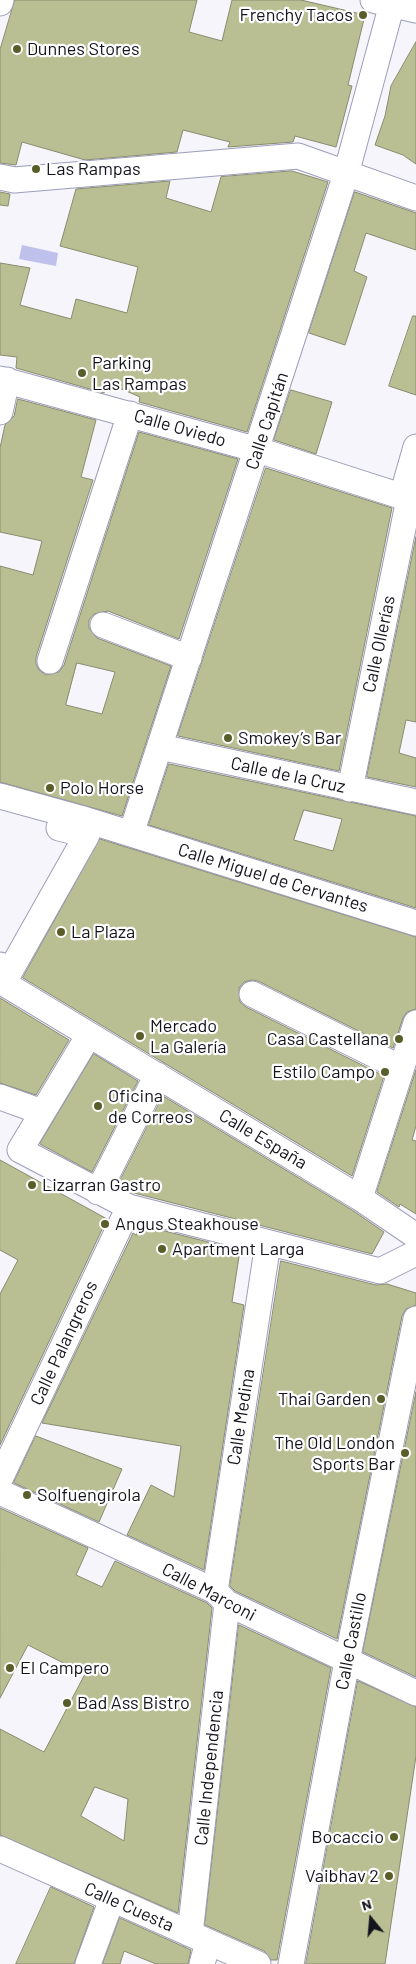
<!DOCTYPE html>
<html>
<head>
<meta charset="utf-8">
<style>
  body { margin:0 }
  #map { position:relative; width:416px; height:1964px; overflow:hidden; background:#f5f5fb; font-family:Barlow,sans-serif }
  canvas { display:block }
  .north { position:absolute; left:346px; top:1894px; width:50px; height:50px; -webkit-text-stroke:4px #fff; paint-order:stroke; rotate:343deg; font-size:14px; font-weight:700; line-height:20px; text-align:center; color:#14141e }
  .north::after { content:''; display:block; margin:auto; width:18px; height:22px; background:#14141e; clip-path:polygon(50% 0,100% 100%,50% 72%,0 100%) }
</style>
</head>
<body>
<div id="map">
<canvas width="416" height="1964"></canvas>
<div class="north">N</div>
</div>
<script>
const context = document.querySelector('canvas').getContext('2d');
context.lineJoin = 'round';
function fillPath(path, color) {
  context.fillStyle = color;
  context.fill(path, 'evenodd');
}
function trace(path, color, width, dash) {
  context.strokeStyle = color;
  context.lineWidth = width;
  context.lineCap = dash ? 'butt' : 'round';
  context.setLineDash(dash || []);
  context.stroke(path);
}
function drawText(font, color, halo, rows, align = 'center') {
  context.font = font + ' Barlow,sans-serif';
  context.lineWidth = 4.5;
  context.setLineDash([]);
  context.textBaseline = 'middle';
  context.strokeStyle = halo;
  context.fillStyle = color;
  for (const [text, x, y, turn = 0] of rows) {
    context.save();
    context.translate(x, y);
    context.rotate((+turn || 0) * Math.PI / 180);
    context.textAlign = isNaN(turn) ? turn : align;
    if (halo) context.strokeText(text, 0, 0);
    context.fillText(text, 0, 0);
    context.restore();
  }
}
fillPath(new Path2D(`
  M 22,245 L 58,253 L 56,266 L 19,259 Z`), '#bfc1ec');
const building = new Path2D(`
  M 15,0 L 197,0 L 189,32 L 222,41 L 232,0 L 301,0 L 365,15 L 348,85 L 352,86 L 336,147 L 295,136 L 293,142 L 228,147 L 230,142 L 183,130 L 177,152 L 85,160 L 22,142 L 16,165 L 0,163 L 0,50 Z
  M 416,42 L 416,164 L 403,155 L 375,145 L 385,116 L 391,86 Z
  M 292,171 L 328,182 L 247,432 L 139,402 L 140,397 L 108,383 L 104,393 L 16,368 L 17,357 L 0,355 L 0,263 L 30,268 L 20,305 L 71,319 L 76,299 L 127,313 L 138,267 L 60,246 L 76,189 L 170,181 L 166,198 L 211,212 L 221,177 Z
  M 0,192 L 10,194 L 8,206 L 0,205 Z
  M 355,192 L 416,213 L 416,250 L 366,233 L 354,271 L 367,277 L 345,345 L 309,333 Z
  M 413,316 L 416,316 L 416,395 L 389,386 Z
  M 291,390 L 332,402 L 316,454 L 274,440 Z
  M 18,399 L 96,420 L 81,477 L 93,480 L 36,657 L 36,664 L 39,670 L 46,675 L 59,672 L 64,665 L 139,432 L 238,459 L 179,639 L 108,611 L 94,614 L 89,620 L 89,628 L 97,638 L 171,666 L 122,816 L 0,782 L 0,566 L 33,575 L 42,541 L 0,532 L 0,448 L 5,425 L 14,416 ZM 77,663 L 115,672 L 102,714 L 66,705 Z
  M 266,468 L 392,508 L 339,771 L 178,736 Z
  M 416,537 L 416,722 L 406,720 L 399,753 L 416,758 L 416,787 L 367,777 Z
  M 169,764 L 416,816 L 416,908 L 149,825 ZM 304,810 L 342,819 L 333,851 L 294,840 Z
  M 100,839 L 416,937 L 416,1009 L 407,1012 L 403,1018 L 393,1048 L 258,981 L 252,980 L 244,982 L 239,988 L 240,1002 L 246,1007 L 384,1076 L 352,1176 L 23,978 Z
  M 0,998 L 69,1040 L 36,1095 L 0,1083 Z
  M 94,1054 L 138,1081 L 92,1172 L 40,1144 Z
  M 416,1070 L 416,1126 L 412,1140 L 416,1141 L 416,1214 L 400,1204 L 399,1207 L 377,1192 Z
  M 163,1096 L 352,1210 L 384,1232 L 372,1254 L 134,1193 L 118,1185 Z
  M 0,1160 L 107,1219 L 0,1445 L 0,1294 L 18,1260 L 0,1250 Z
  M 141,1225 L 240,1250 L 232,1302 L 244,1305 L 204,1570 L 127,1535 L 151,1485 L 174,1497 L 181,1446 L 42,1423 L 133,1233 L 136,1235 Z
  M 281,1261 L 376,1285 L 387,1284 L 416,1293 L 416,1305 L 406,1309 L 402,1316 L 337,1639 L 235,1591 L 230,1586 Z
  M 416,1392 L 416,1677 L 363,1652 Z
  M 36,1436 L 122,1469 L 99,1522 L 14,1483 Z
  M 0,1508 L 88,1548 L 76,1575 L 102,1587 L 115,1561 L 207,1603 L 212,1608 L 178,1913 L 0,1835 L 0,1729 L 44,1752 L 85,1674 L 28,1645 L 0,1698 ZM 95,1787 L 128,1799 L 124,1841 L 81,1816 Z
  M 239,1625 L 331,1668 L 277,1960 L 271,1960 L 264,1951 L 205,1925 Z
  M 358,1681 L 416,1707 L 416,1756 L 385,1964 L 306,1964 Z
  M 51,1887 L 94,1907 L 74,1964 L 16,1964 Z
  M 120,1918 L 191,1950 L 188,1964 L 156,1964 L 124,1951 L 120,1964 L 103,1964 Z`);
fillPath(building, '#babf93');
trace(building, '#888b6e', 1);
const minor = new Path2D(`
  M 373,0 L 416,10
  M 0,3 L 1,0
  M 0,177 L 14,180 L 298,156 L 416,198
  M 0,379 L 258,450 L 416,501
  M 0,412 L 7,380
  M 402,496 L 416,447
  M 103,625 L 189,658
  M 50,661 L 130,414
  M 160,747 L 416,802
  M 350,789 L 409,499
  M 0,796 L 80,818 L 416,923
  M 131,834 L 346,174 L 392,4
  M 0,965 L 9,973 L 87,835 L 59,828
  M 0,981 L 360,1198 L 416,1236
  M 252,994 L 401,1068
  M 89,1035 L 20,1150 L 129,1207 L 380,1271 L 416,1253
  M 0,1097 L 42,1112
  M 98,1192 L 157,1075
  M 360,1198 L 416,1023
  M 0,1479 L 129,1207
  M 0,1492 L 215,1591 L 227,1603 L 416,1693
  M 215,1591 L 268,1243
  M 0,1849 L 258,1964
  M 190,1934 L 227,1603
  M 88,1964 L 112,1899
  M 202,1964 L 208,1942
  M 291,1964 L 347,1661 L 416,1319`);
trace(minor, '#9c9ebb', 27);
trace(minor, '#fff', 25);
for (const [x, y, r, color] of [
  [363,15,5,"#595d2a"],
  [17,49,5,"#595d2a"],
  [36,169,5,"#595d2a"],
  [82,373,5,"#595d2a"],
  [228,738,5,"#595d2a"],
  [50,788,5,"#595d2a"],
  [61,932,5,"#595d2a"],
  [140,1036,5,"#595d2a"],
  [399,1039,5,"#595d2a"],
  [385,1072,5,"#595d2a"],
  [98,1106,5,"#595d2a"],
  [32,1185,5,"#595d2a"],
  [105,1224,5,"#595d2a"],
  [162,1249,5,"#595d2a"],
  [381,1399,5,"#595d2a"],
  [405,1453,5,"#595d2a"],
  [27,1495,5,"#595d2a"],
  [10,1668,5,"#595d2a"],
  [67,1703,5,"#595d2a"],
  [394,1837,5,"#595d2a"],
  [389,1876,5,"#595d2a"]
]) {
  const dot = new Path2D();
  dot.arc(x, y, r, 0, 2 * Math.PI);
  context.fillStyle = color;
  context.fill(dot);
  trace(dot, '#fff', 2);
}
drawText('18px', '#14141e', '#fff', [
  ["Frenchy Tacos",353,15,"right"],
  ["Dunnes Stores",27,49],
  ["Las Rampas",46,169],
  ["Parking",92,363],
  ["Las Rampas",92,384],
  ["Smokey’s Bar",238,738],
  ["Polo Horse",60,788],
  ["La Plaza",71,932],
  ["Mercado",150,1026],
  ["La Galería",150,1047],
  ["Casa Castellana",389,1039,"right"],
  ["Estilo Campo",375,1072,"right"],
  ["Oficina",108,1096],
  ["de Correos",108,1117],
  ["Lizarran Gastro",42,1185],
  ["Angus Steakhouse",115,1224],
  ["Apartment Larga",172,1249],
  ["Thai Garden",371,1399,"right"],
  ["The Old London",395,1443,"right"],
  ["Sports Bar",395,1464,"right"],
  ["Solfuengirola",37,1495],
  ["El Campero",20,1668],
  ["Bad Ass Bistro",77,1703],
  ["Bocaccio",384,1837,"right"],
  ["Vaibhav 2",379,1876,"right"]
], 'left');
drawText('18px', '#14141e', '#fff', [
  ["Calle Capitán",267,421,-72],
  ["Calle Oviedo",180,428,16],
  ["Calle Ollerías",379,644,-78],
  ["Calle de la Cruz",288,775,12],
  ["Calle Miguel de Cervantes",273,878,17],
  ["Calle España",263,1139,31],
  ["Calle Palangreros",64,1343,-65],
  ["Calle Medina",241,1417,-81],
  ["Calle Marconi",209,1592,28],
  ["Calle Castillo",351,1641,-79],
  ["Calle Independencia",209,1768,-84],
  ["Calle Cuesta",129,1907,24]
]);
</script>
</body>
</html>
